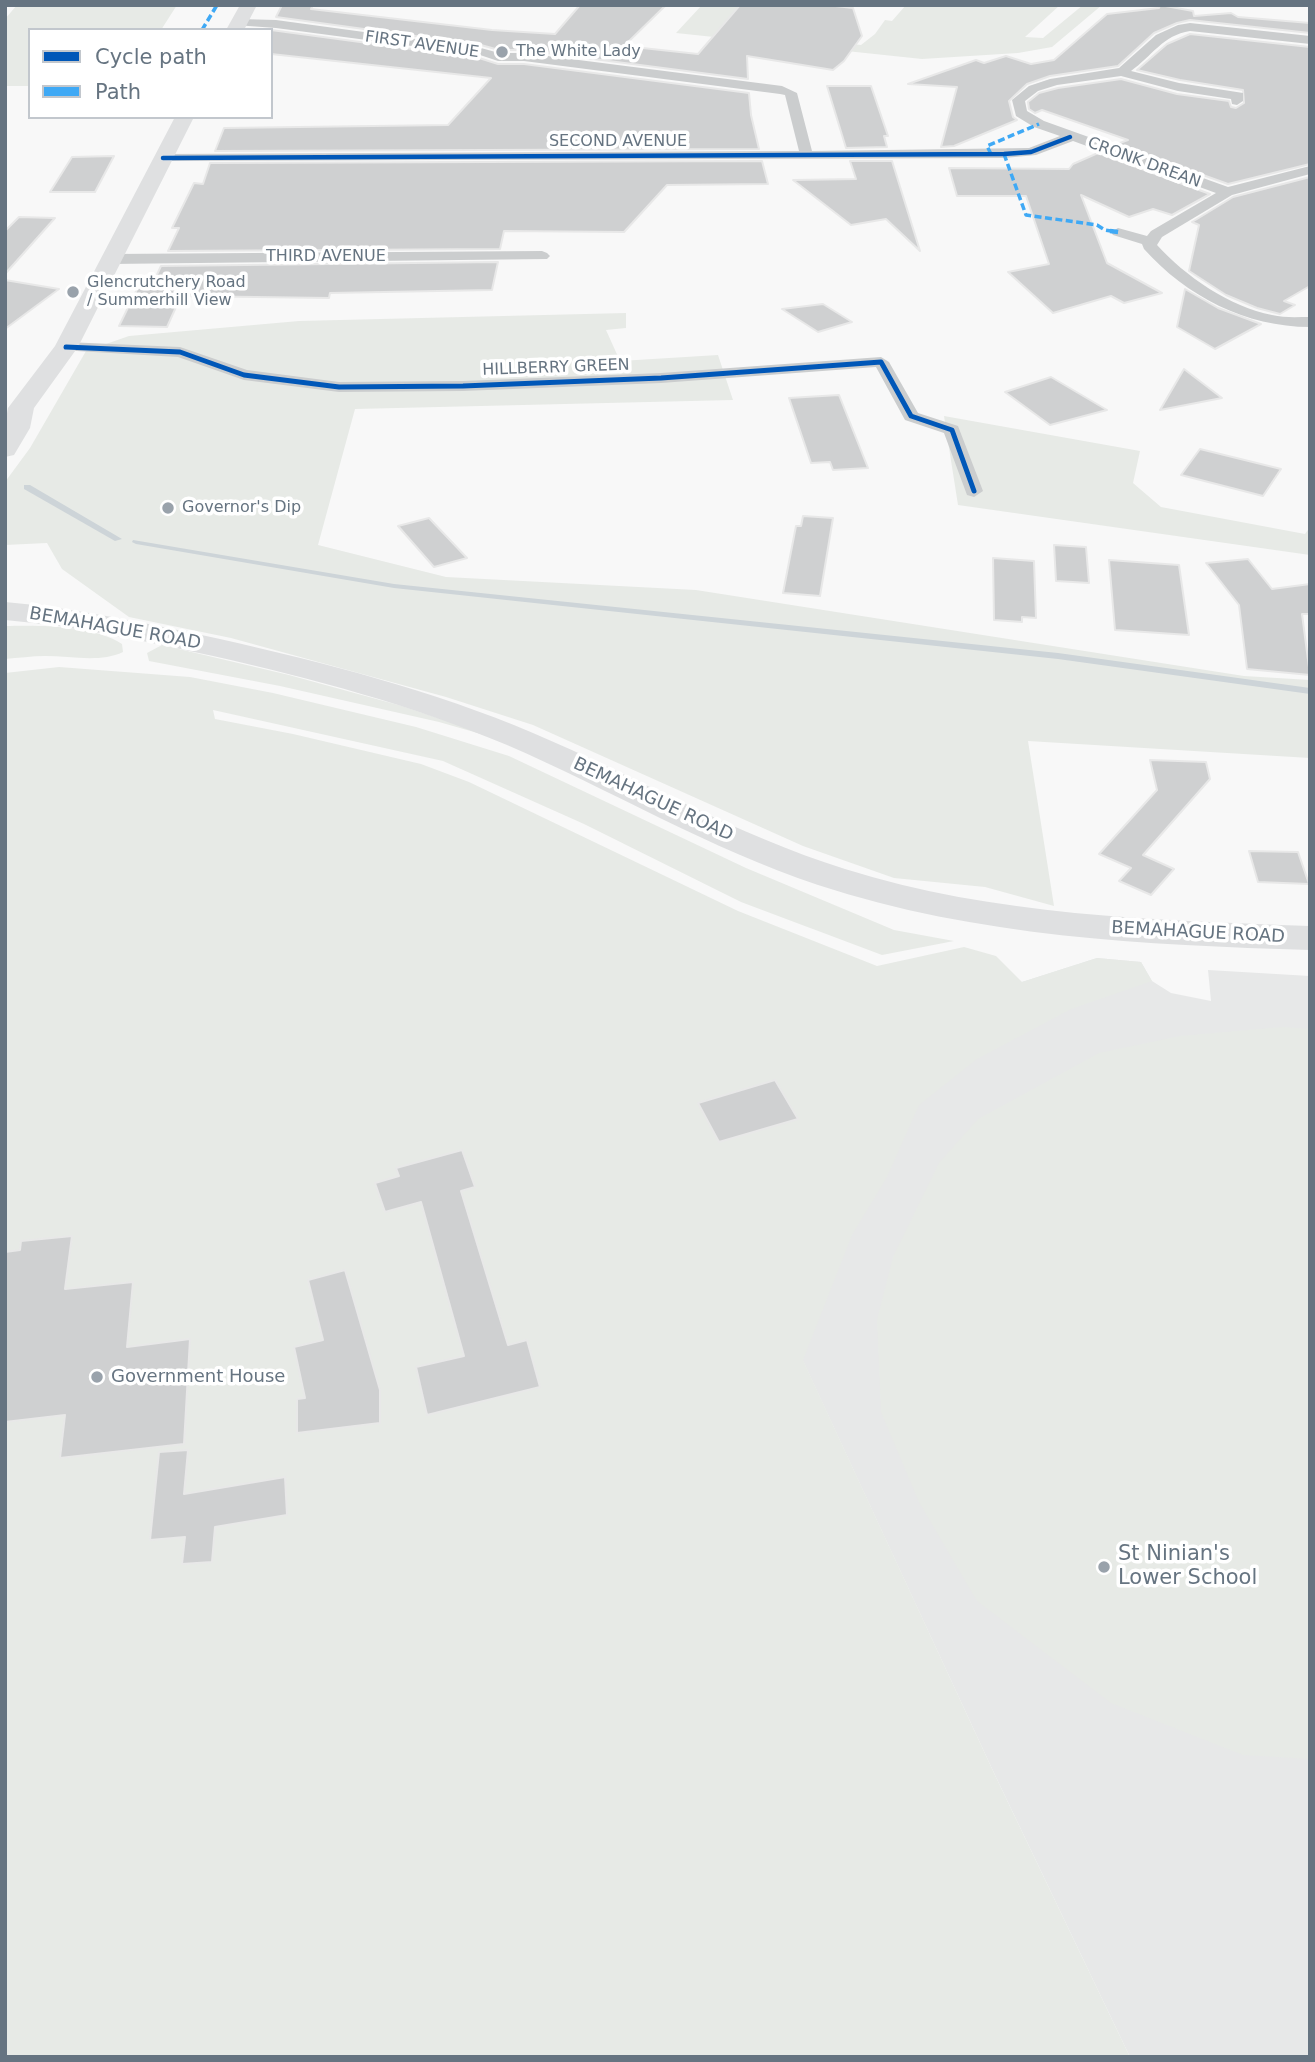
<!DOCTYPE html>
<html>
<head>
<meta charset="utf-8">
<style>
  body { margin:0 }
  #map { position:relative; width:1315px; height:2062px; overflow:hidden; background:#f8f8f8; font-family:"DejaVu Sans",sans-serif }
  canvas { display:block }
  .frame { position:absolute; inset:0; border:7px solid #667481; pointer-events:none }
  .legend { position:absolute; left:28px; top:28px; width:245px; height:91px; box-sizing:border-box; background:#fff; border:2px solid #c2c7cd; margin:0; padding:9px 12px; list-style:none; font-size:21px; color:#667481 }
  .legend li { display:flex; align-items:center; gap:14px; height:35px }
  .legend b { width:35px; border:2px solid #c2c7cd }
</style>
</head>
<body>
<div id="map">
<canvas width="1315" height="2062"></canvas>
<div class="frame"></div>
<ul class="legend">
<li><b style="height:9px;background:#0057b8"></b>Cycle path</li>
<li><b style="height:9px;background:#3fa9f5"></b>Path</li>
</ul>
</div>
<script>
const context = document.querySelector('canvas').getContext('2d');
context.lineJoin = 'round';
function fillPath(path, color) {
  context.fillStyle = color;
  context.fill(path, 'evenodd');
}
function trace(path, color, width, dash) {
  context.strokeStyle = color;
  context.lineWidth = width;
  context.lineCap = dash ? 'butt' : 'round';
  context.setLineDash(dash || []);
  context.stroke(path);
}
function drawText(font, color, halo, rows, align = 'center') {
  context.font = font + ' "DejaVu Sans",sans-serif';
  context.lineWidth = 7;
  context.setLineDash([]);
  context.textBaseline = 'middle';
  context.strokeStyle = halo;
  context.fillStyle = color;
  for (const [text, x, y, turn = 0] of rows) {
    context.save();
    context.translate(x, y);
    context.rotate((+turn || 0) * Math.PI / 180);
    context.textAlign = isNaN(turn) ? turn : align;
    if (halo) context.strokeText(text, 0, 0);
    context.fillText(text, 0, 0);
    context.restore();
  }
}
fillPath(new Path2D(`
  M 1097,958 L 1141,962 L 1152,981 L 1171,993 L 1211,1001 L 1208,970 L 1310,976 L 1310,2057 L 1130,2057 L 994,1773 L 746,1238 L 809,1050 Z`), '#e7e8e8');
fillPath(new Path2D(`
  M 17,5 L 177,5 L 161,30 L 30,30 L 30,86 L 5,86 L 5,19 Z
  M 702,5 L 740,5 L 756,33 L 861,45 L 875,34 L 885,20 L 892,21 L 906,5 L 1060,5 L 1025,37 L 1043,38 L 1083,5 L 1102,5 L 1052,47 L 1018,53 L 922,59 L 676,33 Z
  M 626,313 L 626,328 L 606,330 L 620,361 L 718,355 L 733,400 L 355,409 L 318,545 L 446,577 L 696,590 L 1244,676 L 1310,680 L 1310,758 L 1028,741 L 1054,906 L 985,887 L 894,878 L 803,846 L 533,725 L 446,697 L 231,638 L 129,617 L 62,569 L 47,543 L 5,545 L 5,482 L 30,448 L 86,351 L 129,336 L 299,321 Z
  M 944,416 L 1140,451 L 1133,483 L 1161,507 L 1305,534 L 1310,527 L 1310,555 L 958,505 Z
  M 5,626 C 39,625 94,625 122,644 L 123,652 C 100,663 71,656 45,656 C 32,656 18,658 5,659 Z
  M 162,645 L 289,675 L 402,706 L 516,744 L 439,722 L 280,686 L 149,661 L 147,653 Z
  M 59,667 L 190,677 L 273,693 L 416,727 L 509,756 L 746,868 L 894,930 L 954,941 L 882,955 L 741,902 L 584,824 L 443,761 L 213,710 L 215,719 L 293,734 L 421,764 L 469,782 L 738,911 L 877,966 L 964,947 L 996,956 L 1022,982 L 1097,958 L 1141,962 L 1152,981 L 1071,1009 L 977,1059 L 919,1105 L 887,1177 L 852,1235 L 803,1360 L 994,1773 L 1130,2057 L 5,2057 L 5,673 Z
  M 1282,1027 L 1310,1029 L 1310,1759 L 1243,1755 L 1111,1703 L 977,1601 L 919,1502 L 881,1412 L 877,1320 L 893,1257 L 939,1163 L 978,1119 L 1099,1053 L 1180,1036 Z`), '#e7eae6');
fillPath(new Path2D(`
  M 24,485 L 30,485 L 122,539 L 115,541 L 24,489 Z
  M 133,540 L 394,584 L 1058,653 L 1310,688 L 1310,694 L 1058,659 L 394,588 L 136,544 L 132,542 Z`), '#cdd4d8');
const building = new Path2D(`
  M 282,5 L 313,5 L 311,9 L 492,30 L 555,34 L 580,5 L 666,5 L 624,46 L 698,54 L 740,5 L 827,5 L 853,8 L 862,36 L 844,61 L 833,70 L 747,56 L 748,79 L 524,50 L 499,50 L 481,45 L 276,17 Z
  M 1160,5 L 1193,11 L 1194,16 L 1231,13 L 1238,17 L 1310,23 L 1310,33 L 1190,20 L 1177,23 L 1154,33 L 1118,66 L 1050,76 L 1027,84 L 1009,101 L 1013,117 L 1017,120 L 954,146 L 941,147 L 957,87 L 908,84 L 976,60 L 984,63 L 1006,56 L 1031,64 L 1054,60 L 1107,14 L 1159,8 Z
  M 271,30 L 479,58 L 498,64 L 524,64 L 749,93 L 751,115 L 759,149 L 215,151 L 224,128 L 448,125 L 491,78 L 271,54 Z
  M 1190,34 L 1310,47 L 1310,164 L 1228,184 L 1117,144 L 1128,140 L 1042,110 L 1035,113 L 1029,109 L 1028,102 L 1039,93 L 1058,88 L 1121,79 L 1177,94 L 1229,101 L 1231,107 L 1236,108 L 1244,103 L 1243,90 L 1180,80 L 1137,70 L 1167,44 Z
  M 827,86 L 871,86 L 888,136 L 884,136 L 887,147 L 846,148 Z
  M 1098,153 L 1210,194 L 1172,215 L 1153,209 L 1129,217 L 1081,195 L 1107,263 L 1162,293 L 1124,303 L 1111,296 L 1053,313 L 1008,272 L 1049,264 L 1026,196 L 957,196 L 949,168 L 1069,169 L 1073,164 Z
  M 114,156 L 95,192 L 50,192 L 72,157 Z
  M 762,161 L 768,184 L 667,185 L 624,232 L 504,231 L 500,249 L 168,251 L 179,228 L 172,228 L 194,183 L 203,184 L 210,163 Z
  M 850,161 L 892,161 L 920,251 L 886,219 L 851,225 L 793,180 L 856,179 Z
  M 1310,177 L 1310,286 L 1284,301 L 1295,305 L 1280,314 L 1257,308 L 1226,295 L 1189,271 L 1199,225 L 1192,222 L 1233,197 Z
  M 19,217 L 55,218 L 5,274 L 5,231 Z
  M 498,262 L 492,290 L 330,293 L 329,298 L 181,296 L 167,327 L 119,326 L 141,281 L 154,281 L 161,266 Z
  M 5,280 L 59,289 L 5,329 Z
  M 1185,289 L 1218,308 L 1261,324 L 1215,349 L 1177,327 Z
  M 823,304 L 852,322 L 818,332 L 782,309 Z
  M 1184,369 L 1222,398 L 1160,410 Z
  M 1051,377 L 1107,410 L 1050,425 L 1005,392 Z
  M 839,395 L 868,468 L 833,470 L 830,462 L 811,463 L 789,398 Z
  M 1200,449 L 1281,469 L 1263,496 L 1181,475 Z
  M 803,516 L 833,518 L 820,596 L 783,593 L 796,526 L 801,526 Z
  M 429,518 L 467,558 L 434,567 L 398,526 Z
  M 1054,545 L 1086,547 L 1089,583 L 1056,581 Z
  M 993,558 L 1034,561 L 1036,618 L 1022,617 L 1022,622 L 994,620 Z
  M 1248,559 L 1272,589 L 1310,584 L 1310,614 L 1302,614 L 1310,675 L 1247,669 L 1239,605 L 1206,563 Z
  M 1109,560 L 1179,565 L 1189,635 L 1115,630 Z
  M 1150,760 L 1206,762 L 1210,779 L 1143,855 L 1174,869 L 1151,895 L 1119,881 L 1131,868 L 1099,854 L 1157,790 Z
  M 1249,851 L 1298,852 L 1309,884 L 1258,882 Z
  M 775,1080 L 798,1119 L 719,1142 L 698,1103 Z
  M 462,1150 L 475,1187 L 461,1191 L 508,1345 L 527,1340 L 540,1387 L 427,1415 L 416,1367 L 464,1356 L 421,1202 L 385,1212 L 375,1183 L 399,1176 L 396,1168 Z
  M 72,1236 L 65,1289 L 133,1282 L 127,1347 L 190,1339 L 184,1444 L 60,1458 L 65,1415 L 5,1422 L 5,1252 L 20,1250 L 21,1241 Z
  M 345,1270 L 380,1390 L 380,1423 L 297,1433 L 297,1399 L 305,1398 L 294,1347 L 323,1340 L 308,1280 Z
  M 188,1450 L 184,1494 L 285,1477 L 287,1515 L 215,1527 L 212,1562 L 182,1564 L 185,1537 L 150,1540 L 159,1452 Z`);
fillPath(building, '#cfd0d1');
trace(building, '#e8e8e8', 2);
fillPath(new Path2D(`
  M 239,19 L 276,20 L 481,48 L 499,53 L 524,53 L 782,86 L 797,93 L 812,151 L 1029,148 L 1060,136 L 1034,127 L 1016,116 L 1012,100 L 1029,86 L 1050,79 L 1119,68 L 1156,35 L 1178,25 L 1190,23 L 1310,36 L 1310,44 L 1190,31 C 1163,35 1152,56 1131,71 L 1179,83 L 1243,93 L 1243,101 L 1237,105 L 1232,104 L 1231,99 L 1178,91 L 1121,76 L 1057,85 L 1038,91 L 1025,101 L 1027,111 L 1044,121 L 1228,187 L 1310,166 L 1310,174 L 1232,195 L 1162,237 L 1157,245 C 1185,276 1230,307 1272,315 C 1284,318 1297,317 1310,317 L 1310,327 C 1246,327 1186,296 1144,249 L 1142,244 L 1113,235 L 1111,232 L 1118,228 L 1147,236 L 1151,231 L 1216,193 L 1073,141 L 1036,155 L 1004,158 L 158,161 L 158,155 L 163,154 L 799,151 L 785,95 L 780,94 L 524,61 L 498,61 L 480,55 L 276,28 L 235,25 L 233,23 Z
  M 542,251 L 547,253 L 550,256 L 547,259 L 110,264 L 102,259 L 110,254 Z
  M 66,342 L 180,347 L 247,370 L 339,382 L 463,381 L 661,373 L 881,357 L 889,362 L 918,413 L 958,426 L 983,491 L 974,497 L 967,495 L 944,433 L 905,420 L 876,367 L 661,383 L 463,391 L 339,392 L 244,380 L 178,357 L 60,350 L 58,347 L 60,344 Z`), '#cbcdce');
fillPath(new Path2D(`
  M 240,5 L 257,5 L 244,30 L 226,30 Z
  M 175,117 L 194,117 L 78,347 L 34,408 L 30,428 L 14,455 L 5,457 L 5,423 L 8,408 L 55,346 Z
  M 5,602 C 78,608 149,624 220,639 C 326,663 432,690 533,733 C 637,777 736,835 845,869 C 994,916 1154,920 1310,926 L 1310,950 C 1144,945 977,937 818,885 C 710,849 611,790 507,745 C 412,705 314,679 213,656 C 144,641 76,626 5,620 Z`), '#dfe0e1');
trace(new Path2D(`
  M 202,30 L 217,5
  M 991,154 L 987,146 L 1039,124
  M 1004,154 L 1026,215 L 1097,225 L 1105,230 L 1118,232`), '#3fa9f5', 3.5, [7, 3.5]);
trace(new Path2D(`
  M 1110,231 L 1118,232`), '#3fa9f5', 4.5, [9, 4.5]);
trace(new Path2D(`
  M 163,158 L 1004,154 L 1031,152 L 1070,137`), '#0057b8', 4.5);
trace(new Path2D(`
  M 66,347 L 180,352 L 244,375 L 339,387 L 463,386 L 661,378 L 881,362 L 911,416 L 952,430 L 974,491`), '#0057b8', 5);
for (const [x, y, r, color] of [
  [502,52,7,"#99a2ab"],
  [73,292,7,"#99a2ab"],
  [168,508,7,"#99a2ab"],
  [97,1377,7,"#99a2ab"],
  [1104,1567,7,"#99a2ab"]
]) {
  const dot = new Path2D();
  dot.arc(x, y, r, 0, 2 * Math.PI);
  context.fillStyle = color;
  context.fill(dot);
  trace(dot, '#fff', 2.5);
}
drawText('16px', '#667481', '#fff', [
  ["FIRST AVENUE",422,45,8],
  ["SECOND AVENUE",618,142],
  ["CRONK DREAN",1144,163,20],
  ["THIRD AVENUE",326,257],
  ["HILLBERRY GREEN",556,368,-2]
]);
drawText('16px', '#667481', '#fff', [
  ["The White Lady",516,52],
  ["Glencrutchery Road",87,283],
  ["/ Summerhill View",87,301],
  ["Governor's Dip",182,508]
], 'left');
drawText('18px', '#667481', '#fff', [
  ["BEMAHAGUE ROAD",115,629,10],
  ["BEMAHAGUE ROAD",653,800,25],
  ["BEMAHAGUE ROAD",1198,933,3]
]);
drawText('18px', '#667481', '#fff', [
  ["Government House",111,1377]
], 'left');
drawText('21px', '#667481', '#fff', [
  ["St Ninian's",1118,1555],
  ["Lower School",1118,1579]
], 'left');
</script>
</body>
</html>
